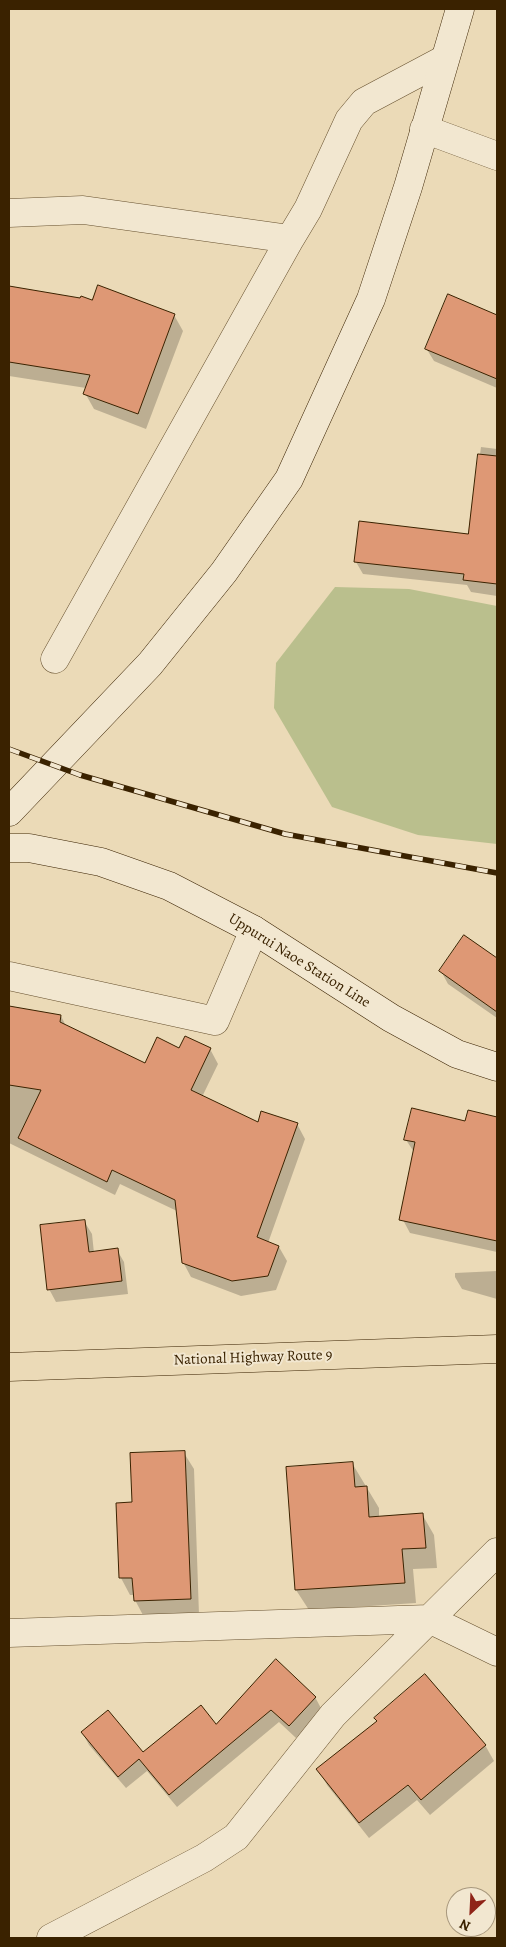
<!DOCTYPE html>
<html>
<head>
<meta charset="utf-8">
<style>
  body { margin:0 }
  #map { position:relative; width:506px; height:1947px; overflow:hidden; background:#ebdab7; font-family:Alegreya,serif }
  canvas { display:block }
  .frame { position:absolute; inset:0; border:10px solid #3a2200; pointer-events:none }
  .north { position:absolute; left:446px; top:1887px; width:50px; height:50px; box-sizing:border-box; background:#f2e7d0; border:1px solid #a8987d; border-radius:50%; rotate:205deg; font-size:14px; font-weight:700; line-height:20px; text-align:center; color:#3a2200 }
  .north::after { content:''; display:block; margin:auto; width:18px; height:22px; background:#8f2418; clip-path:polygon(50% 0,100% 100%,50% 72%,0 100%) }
</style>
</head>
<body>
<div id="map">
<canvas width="506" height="1947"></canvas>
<div class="frame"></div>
<div class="north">N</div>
</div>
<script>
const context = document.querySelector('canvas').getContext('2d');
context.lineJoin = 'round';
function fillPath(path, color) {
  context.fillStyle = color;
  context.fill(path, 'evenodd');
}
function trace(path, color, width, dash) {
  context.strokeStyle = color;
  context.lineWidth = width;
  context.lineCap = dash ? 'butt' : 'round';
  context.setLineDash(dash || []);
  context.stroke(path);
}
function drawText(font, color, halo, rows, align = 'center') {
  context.font = font + ' Alegreya,serif';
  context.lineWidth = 4;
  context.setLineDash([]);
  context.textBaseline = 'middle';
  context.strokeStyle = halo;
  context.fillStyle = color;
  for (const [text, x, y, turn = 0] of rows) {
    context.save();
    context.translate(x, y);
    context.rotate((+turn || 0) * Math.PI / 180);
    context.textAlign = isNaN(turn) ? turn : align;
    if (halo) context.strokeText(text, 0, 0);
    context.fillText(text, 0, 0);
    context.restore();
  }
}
fillPath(new Path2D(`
  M 335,587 L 409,589 L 497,606 L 497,844 L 418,835 L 332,807 L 274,708 L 276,663 Z`), '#babf8d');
fillPath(new Path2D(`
  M 9,287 L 174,315 L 183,331 L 146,429 L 94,409 L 85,393 L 86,388 L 9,376 Z
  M 449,296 L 497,316 L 497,388 L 434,361 L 426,348 Z
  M 481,447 L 497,449 L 497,596 L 471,592 L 467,585 L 363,574 L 356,562 L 469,535 Z
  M 465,937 L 497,960 L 497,1018 L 448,984 L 441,971 Z
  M 9,1007 L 61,1016 L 66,1026 L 145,1065 L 180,1050 L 210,1049 L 218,1064 L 202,1097 L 258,1123 L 297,1124 L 305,1139 L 268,1243 L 279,1247 L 287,1261 L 276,1290 L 241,1296 L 191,1277 L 183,1262 L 177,1211 L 120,1184 L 115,1195 L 9,1143 Z
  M 468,1111 L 497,1118 L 497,1252 L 410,1233 L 403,1220 L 414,1152 L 406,1140 L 466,1122 Z
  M 84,1221 L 92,1234 L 94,1253 L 117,1250 L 124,1262 L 128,1294 L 56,1302 L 49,1289 Z
  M 497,1271 L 497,1299 L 462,1289 L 455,1277 L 455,1273 Z
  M 184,1453 L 194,1469 L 199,1615 L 144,1617 L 135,1600 L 134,1595 L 130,1595 L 121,1578 L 118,1504 L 133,1503 Z
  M 352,1463 L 379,1508 L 379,1517 L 422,1514 L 434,1535 L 437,1568 L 413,1569 L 416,1603 L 309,1610 L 296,1590 Z
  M 276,1661 L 315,1697 L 322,1710 L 296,1738 L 279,1722 L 177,1807 L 147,1771 L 126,1788 L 89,1745 L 82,1732 L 143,1754 L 216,1726 Z
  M 375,1718 L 485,1745 L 494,1761 L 430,1815 L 417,1800 L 369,1838 L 327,1785 L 318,1769 L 378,1722 Z`), '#0003');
const building = new Path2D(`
  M 98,285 L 175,314 L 138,414 L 83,394 L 90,375 L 9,362 L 9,286 L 80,298 L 81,296 L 92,300 Z
  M 448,294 L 497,315 L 497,379 L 425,349 Z
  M 478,454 L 497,456 L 497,584 L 463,580 L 464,574 L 354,562 L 359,521 L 468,534 Z
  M 464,935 L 497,958 L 497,1012 L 439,971 Z
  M 9,1006 L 61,1015 L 60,1022 L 145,1063 L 157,1037 L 179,1048 L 185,1036 L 211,1048 L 191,1090 L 258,1122 L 261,1111 L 298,1123 L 257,1237 L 279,1246 L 268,1276 L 232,1281 L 182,1263 L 175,1200 L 112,1170 L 107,1182 L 18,1138 L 41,1090 L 9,1085 Z
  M 412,1108 L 465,1121 L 468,1110 L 497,1117 L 497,1241 L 399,1220 L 415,1142 L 404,1140 Z
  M 85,1220 L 89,1252 L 118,1248 L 122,1281 L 47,1290 L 40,1225 Z
  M 185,1451 L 191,1599 L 134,1601 L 132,1578 L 119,1578 L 116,1503 L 132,1502 L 130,1453 Z
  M 353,1462 L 355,1487 L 367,1486 L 369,1517 L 423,1513 L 426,1548 L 402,1549 L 405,1583 L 295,1590 L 286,1467 Z
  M 276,1659 L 316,1697 L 289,1726 L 271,1710 L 169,1795 L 139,1759 L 118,1777 L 81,1732 L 108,1710 L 143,1752 L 201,1705 L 216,1724 Z
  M 425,1674 L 486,1745 L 421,1800 L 408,1785 L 359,1823 L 316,1769 L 377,1721 L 374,1718 Z`);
fillPath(building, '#de9875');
trace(building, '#3a2200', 1);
const street = new Path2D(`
  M 424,129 L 497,156
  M 9,213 L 83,210 L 290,239 L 308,209 L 349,120 L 364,102 L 443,60
  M 55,659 L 290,239
  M 9,976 L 215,1021 L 254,930
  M 9,1633 L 429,1619 L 497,1652
  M 51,1938 L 204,1858 L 236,1837 L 333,1715 L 497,1552`);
const secondary = new Path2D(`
  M 9,812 L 150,664 L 224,572 L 289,479 L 371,299 L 408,187 L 460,9
  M 9,848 L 29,848 L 101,862 L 169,886 L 254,930 L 391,1018 L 457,1054 L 497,1067`);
const highway = new Path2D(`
  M 9,1367 L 497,1349`);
trace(street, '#66502e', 29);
trace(secondary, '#3a2200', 29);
trace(highway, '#3a2200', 29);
trace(street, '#f2e7d0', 28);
trace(secondary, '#f2e7d0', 28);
trace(highway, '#ebdab7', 28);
const rail = new Path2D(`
  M 9,749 L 80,775 L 285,834 L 497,873`);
trace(rail, '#3a2200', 5.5);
trace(rail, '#f2e7d0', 4, [11]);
drawText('15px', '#3a2200', '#f2e7d0', [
  ["Uppurui Naoe Station Line",299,961,32],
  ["National Highway Route 9",253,1358,-2]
]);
</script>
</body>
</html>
